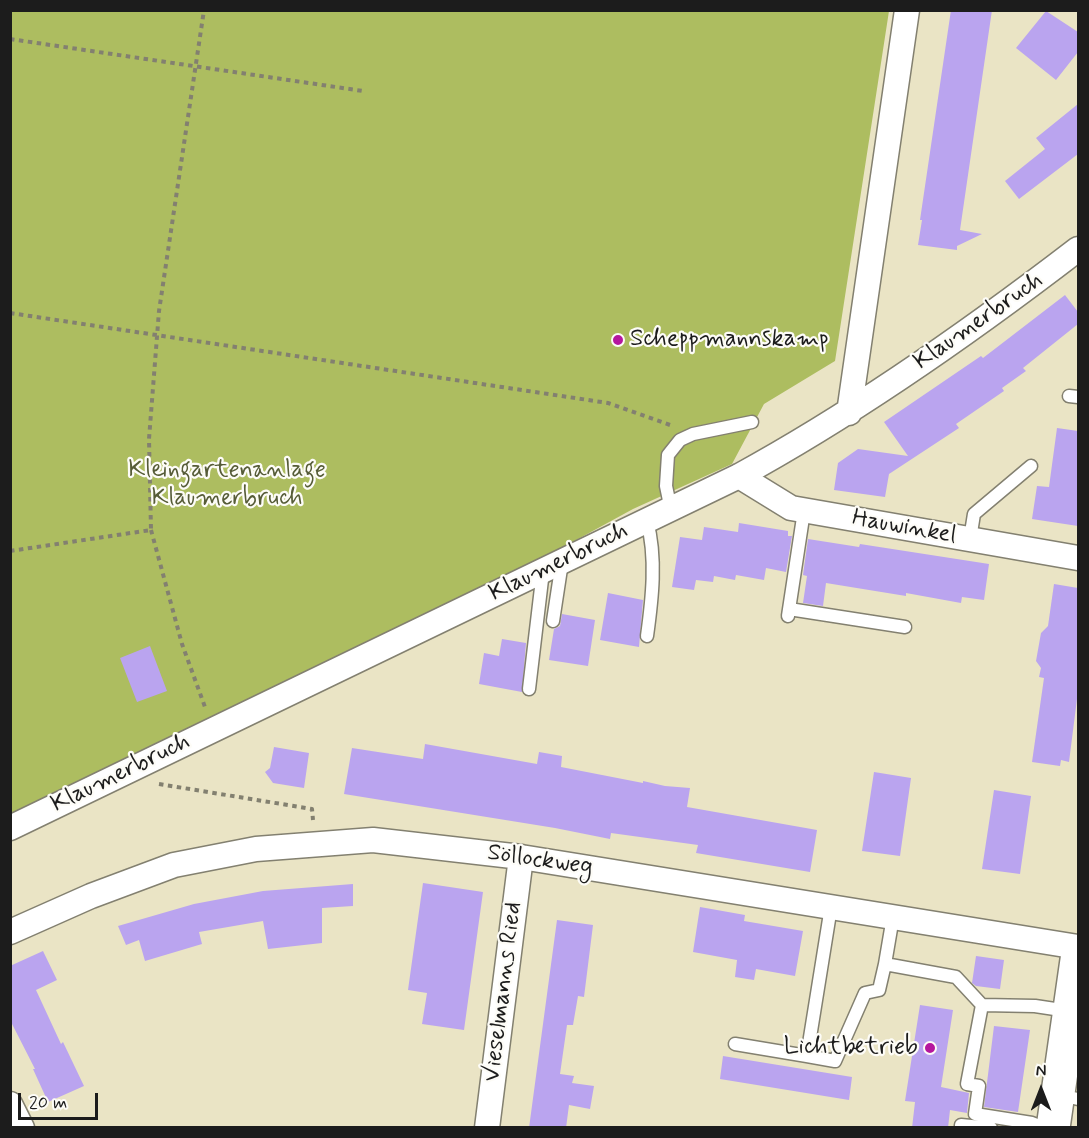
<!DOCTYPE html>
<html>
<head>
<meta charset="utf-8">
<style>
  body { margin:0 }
  #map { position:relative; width:1089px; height:1138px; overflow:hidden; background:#eae4c5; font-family:Mynerve,sans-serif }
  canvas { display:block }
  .frame { position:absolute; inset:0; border:12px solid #1c1c1c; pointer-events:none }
  .north { position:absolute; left:1011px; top:1060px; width:60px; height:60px; -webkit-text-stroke:4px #fdfcf7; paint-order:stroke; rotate:0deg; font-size:16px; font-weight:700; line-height:24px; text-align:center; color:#1c1c1c }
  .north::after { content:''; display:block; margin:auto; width:21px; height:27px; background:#1c1c1c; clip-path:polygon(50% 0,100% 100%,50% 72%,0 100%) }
  .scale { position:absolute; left:18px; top:1093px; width:80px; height:27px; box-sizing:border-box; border:3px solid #1c1c1c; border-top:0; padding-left:8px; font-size:18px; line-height:21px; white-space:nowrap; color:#1c1c1c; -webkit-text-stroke:4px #fdfcf7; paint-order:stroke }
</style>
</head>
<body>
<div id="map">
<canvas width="1089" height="1138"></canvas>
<div class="frame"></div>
<div class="north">N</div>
<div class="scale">20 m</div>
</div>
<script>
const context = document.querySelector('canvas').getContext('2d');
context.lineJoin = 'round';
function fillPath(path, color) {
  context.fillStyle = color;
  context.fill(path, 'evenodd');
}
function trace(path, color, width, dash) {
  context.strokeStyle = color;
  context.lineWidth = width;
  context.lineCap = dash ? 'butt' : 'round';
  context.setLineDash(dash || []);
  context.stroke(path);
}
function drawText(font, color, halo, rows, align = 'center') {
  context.font = font + ' Mynerve,sans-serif';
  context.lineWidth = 4.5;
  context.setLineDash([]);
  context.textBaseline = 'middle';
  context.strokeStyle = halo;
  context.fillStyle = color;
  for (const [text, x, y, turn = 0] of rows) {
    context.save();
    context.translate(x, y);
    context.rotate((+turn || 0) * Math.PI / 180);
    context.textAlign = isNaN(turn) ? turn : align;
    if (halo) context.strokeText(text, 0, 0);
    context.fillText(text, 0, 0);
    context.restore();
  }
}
fillPath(new Path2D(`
  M 10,11 L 889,11 L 835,361 L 764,404 L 732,464 L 633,509 L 221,734 L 11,832 Z`), '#adbd60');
fillPath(new Path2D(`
  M 951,10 L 992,10 L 960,230 L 982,234 L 957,246 L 957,250 L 918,245 L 922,220 L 920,220 Z
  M 1046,11 L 1078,32 L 1078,52 L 1056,80 L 1016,48 Z
  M 1078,104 L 1078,154 L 1019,199 L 1005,181 L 1045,149 L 1036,138 Z
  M 1065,295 L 1078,312 L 1078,324 L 1023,368 L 1026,371 L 1002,388 L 1004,391 L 956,424 L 959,428 L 889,474 L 885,497 L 834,490 L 838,463 L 858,449 L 908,456 L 884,422 L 981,356 L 983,358 Z
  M 1057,428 L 1078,431 L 1078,526 L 1032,519 L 1037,486 L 1049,487 Z
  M 739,523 L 788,531 L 788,536 L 792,536 L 786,572 L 766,568 L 764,580 L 736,575 L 735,580 L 714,576 L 713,582 L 696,580 L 694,590 L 672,587 L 680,537 L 702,540 L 704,527 L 738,532 Z
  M 808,539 L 859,547 L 860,544 L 989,564 L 984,600 L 962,597 L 961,603 L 906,593 L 906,596 L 826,583 L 823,606 L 803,603 L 807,576 L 803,575 Z
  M 1054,584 L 1078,588 L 1078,691 L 1069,762 L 1061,760 L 1060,766 L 1032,762 L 1044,678 L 1039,677 L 1041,668 L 1036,661 L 1041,633 L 1048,626 Z
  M 608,593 L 643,600 L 639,647 L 600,640 Z
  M 562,614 L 595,620 L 588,666 L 549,660 L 554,629 L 560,626 Z
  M 502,639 L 526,643 L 522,692 L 479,684 L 484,653 L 499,656 Z
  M 150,646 L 167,691 L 137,702 L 120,658 Z
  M 425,744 L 537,764 L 539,752 L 562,756 L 561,767 L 643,783 L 643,781 L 665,786 L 690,788 L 687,807 L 817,830 L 810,872 L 696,853 L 698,845 L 611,833 L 610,839 L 555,828 L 344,794 L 352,748 L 423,759 Z
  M 274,747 L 309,753 L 304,788 L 273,783 L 265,772 L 270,768 Z
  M 874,772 L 911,778 L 900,856 L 862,851 Z
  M 994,790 L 1031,796 L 1020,874 L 982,869 Z
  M 423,883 L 483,892 L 464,1030 L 422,1024 L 427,993 L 408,990 Z
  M 353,884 L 353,906 L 322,908 L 322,943 L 268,949 L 263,921 L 199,932 L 202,944 L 145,961 L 139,940 L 126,945 L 118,926 L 194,904 L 263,891 Z
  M 700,907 L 745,915 L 744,921 L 803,931 L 795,976 L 756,969 L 754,980 L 735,977 L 737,960 L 693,952 Z
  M 557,920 L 593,925 L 584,997 L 578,996 L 573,1025 L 567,1025 L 560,1074 L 574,1076 L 572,1083 L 594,1086 L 590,1109 L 569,1105 L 566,1128 L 529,1128 Z
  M 43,951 L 57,980 L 36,990 L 61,1044 L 63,1042 L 84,1086 L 48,1102 L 33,1069 L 35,1069 L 10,1020 L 10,966 Z
  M 976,956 L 1004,960 L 1000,989 L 976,986 L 972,983 Z
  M 920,1005 L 953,1010 L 941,1087 L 969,1093 L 967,1113 L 950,1110 L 948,1128 L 912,1128 L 915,1102 L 905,1101 Z
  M 994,1026 L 1030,1030 L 1018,1112 L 984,1107 Z
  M 723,1056 L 852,1077 L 849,1100 L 720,1079 Z`), '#baa4ef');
const service = new Path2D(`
  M 1069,396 L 1078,397
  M 671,510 L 666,486 L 668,455 L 680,440 L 693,434 L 752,422
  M 647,521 C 657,558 652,600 647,636
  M 970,539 L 974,514 L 1031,466
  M 789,609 L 905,627
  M 788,616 L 804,511
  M 553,621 L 562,562
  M 529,689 L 543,571
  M 885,964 L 893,917
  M 982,1005 L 1035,1006 L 1068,1011
  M 735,1044 L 807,1056 L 831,907
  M 807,1056 L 835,1061 L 865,993 L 879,990 L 885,964 L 956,977 L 982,1005 L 967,1084 L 979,1086 L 975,1114 L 1032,1123 L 1045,1128
  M 1059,1095 L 1078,1099
  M 961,1128 L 961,1125 L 991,1128`);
const minor = new Path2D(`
  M 849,413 L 907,10
  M 739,476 L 791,508 L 1078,558
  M 10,828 L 739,476 C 858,411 970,332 1078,249
  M 10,932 L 91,896 L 174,865 L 256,849 L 373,840 L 521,857 L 1078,947
  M 10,1104 L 22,1128
  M 487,1128 L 521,857`);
const secondary = new Path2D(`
  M 1053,1128 L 1078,953`);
trace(service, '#838070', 15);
trace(minor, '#838070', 27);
trace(secondary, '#838070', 36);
trace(new Path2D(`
  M 10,39 L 363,91
  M 10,313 L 608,403 L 670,425
  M 151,530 L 182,644 L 205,707
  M 10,551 L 151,530 L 149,439 L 159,311 L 204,10
  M 159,784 L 312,809 L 313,820`), '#838070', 4, [4.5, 4.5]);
trace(service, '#fff', 12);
trace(minor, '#fff', 24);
trace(secondary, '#fff', 33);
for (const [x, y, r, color] of [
  [618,340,6,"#b5179e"],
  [930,1048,6,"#b5179e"]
]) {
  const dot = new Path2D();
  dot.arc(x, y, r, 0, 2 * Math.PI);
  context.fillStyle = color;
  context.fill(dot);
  trace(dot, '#fdfcf7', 2);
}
drawText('24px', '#1c1c1c', '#fdfcf7', [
  ["Klaumerbruch",979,322,-35],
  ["Hauwinkel",904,528,10],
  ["Klaumerbruch",559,563,-26],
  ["Klaumerbruch",121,774,-26],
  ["Söllockweg",540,861,8],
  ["Vieselmanns Ried",504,992,-83]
]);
drawText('24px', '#1c1c1c', '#fdfcf7', [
  ["Scheppmannskamp",630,340],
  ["Lichtbetrieb",918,1048,"right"]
], 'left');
drawText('24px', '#565c37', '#fdfcf7', [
  ["Kleingartenanlage",227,471],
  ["Klaumerbruch",227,499]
]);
</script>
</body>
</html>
